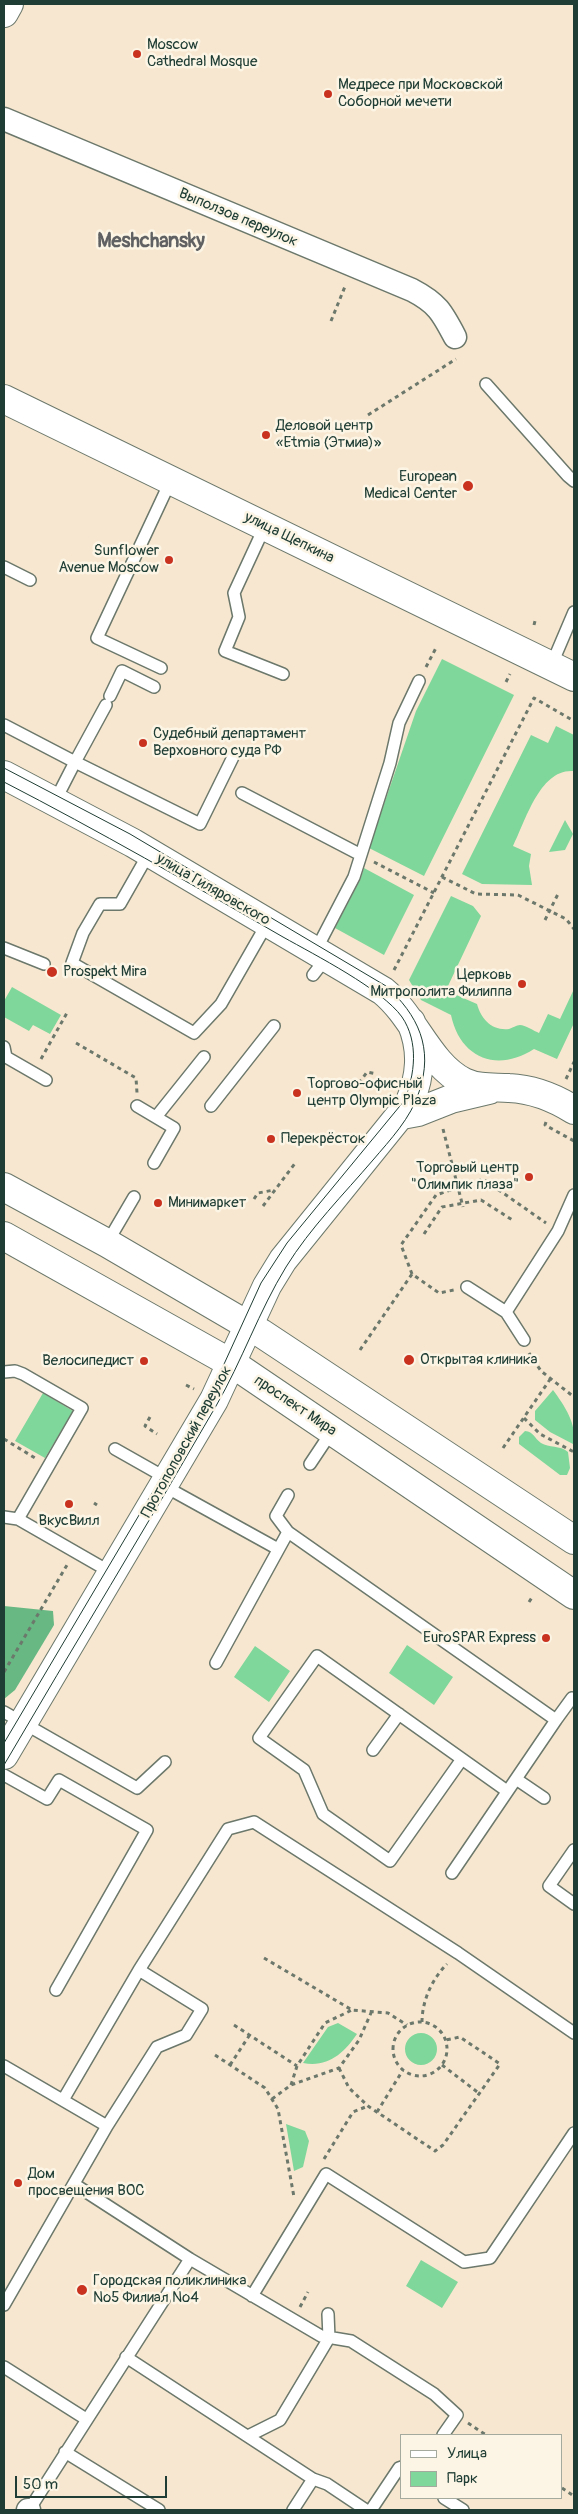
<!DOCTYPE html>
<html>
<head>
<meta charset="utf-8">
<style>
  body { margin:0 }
  #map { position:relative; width:578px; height:2514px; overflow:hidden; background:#f8e7d0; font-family:Pangolin,sans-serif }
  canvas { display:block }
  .frame { position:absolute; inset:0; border:5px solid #1f3d34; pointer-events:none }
  .legend { position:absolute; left:400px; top:2434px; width:162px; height:65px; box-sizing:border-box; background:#fcf5e5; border:1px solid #a4ab9e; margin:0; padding:6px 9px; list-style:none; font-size:15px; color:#1f3d34 }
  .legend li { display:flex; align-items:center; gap:10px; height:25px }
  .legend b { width:25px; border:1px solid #a4ab9e }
  .scale { position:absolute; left:15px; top:2476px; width:152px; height:22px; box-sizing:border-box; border:2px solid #1f3d34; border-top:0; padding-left:6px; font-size:15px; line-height:18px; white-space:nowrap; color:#1f3d34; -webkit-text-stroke:4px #fcf5e5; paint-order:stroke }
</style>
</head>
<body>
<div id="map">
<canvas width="578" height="2514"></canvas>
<div class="frame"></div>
<ul class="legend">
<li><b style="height:6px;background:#fff"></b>Улица</li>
<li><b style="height:14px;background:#7fd79b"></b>Парк</li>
</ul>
<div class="scale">50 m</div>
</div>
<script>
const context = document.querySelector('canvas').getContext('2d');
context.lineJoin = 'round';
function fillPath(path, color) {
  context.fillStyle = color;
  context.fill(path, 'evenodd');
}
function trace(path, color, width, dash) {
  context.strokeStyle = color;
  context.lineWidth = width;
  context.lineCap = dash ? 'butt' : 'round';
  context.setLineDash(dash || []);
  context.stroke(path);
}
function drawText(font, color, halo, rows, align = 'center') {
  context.font = font + ' Pangolin,sans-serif';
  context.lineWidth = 5;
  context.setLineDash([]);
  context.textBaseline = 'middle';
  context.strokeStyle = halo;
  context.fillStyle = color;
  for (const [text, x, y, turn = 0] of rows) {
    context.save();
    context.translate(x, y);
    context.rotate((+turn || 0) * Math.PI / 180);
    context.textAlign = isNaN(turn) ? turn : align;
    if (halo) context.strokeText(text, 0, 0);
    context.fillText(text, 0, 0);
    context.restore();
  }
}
fillPath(new Path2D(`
  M 442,659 L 514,695 L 424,876 L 369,848 L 416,711 Z
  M 556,726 L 574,735 L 574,771 C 540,768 526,820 513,846 L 531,854 L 529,866 L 532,885 L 482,884 L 462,874 L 531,735 L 548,743 Z
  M 565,820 L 573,834 L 565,850 L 549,852 Z
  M 364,868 L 414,895 L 384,955 L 335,928 L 360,880 Z
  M 451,896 L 473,906 L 481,916 L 448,986 L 456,989 L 454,994 L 477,1004 C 481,1019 492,1031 509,1029 C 512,1028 517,1025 520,1025 C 525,1025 534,1031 539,1033 L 548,1014 L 560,1019 L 574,989 L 574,1023 L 557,1059 L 534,1049 C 497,1073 460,1058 451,1015 L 421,1000 L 409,980 Z
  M 12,987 L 61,1015 L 50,1034 L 33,1025 L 29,1031 L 4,1017 L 4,1001 Z
  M 553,1390 C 564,1405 578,1425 573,1444 L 550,1432 L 535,1420 L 535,1411 Z
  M 43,1393 L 73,1411 L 45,1458 L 15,1441 Z
  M 525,1431 C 534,1432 534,1438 541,1443 C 549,1448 560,1445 568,1452 L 570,1468 L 567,1475 L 560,1475 L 519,1444 L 519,1437 Z
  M 407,1645 L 453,1677 L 434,1705 L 389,1673 Z
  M 255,1646 L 290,1671 L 269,1702 L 234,1677 Z
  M 338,2023 L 357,2034 C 344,2053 328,2068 303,2063 L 328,2027 Z
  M405 2049a16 16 0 1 1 32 0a16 16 0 1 1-32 0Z
  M 286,2124 L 305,2131 L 309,2141 L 303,2167 L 294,2171 Z
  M 421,2260 L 458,2282 L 442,2308 L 406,2286 Z`), '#7fd79b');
fillPath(new Path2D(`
  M 4,1606 L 53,1611 L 54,1625 L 15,1690 L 4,1699 Z`), '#67b883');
const service = new Path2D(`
  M 486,384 L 568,476 L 574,481
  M 265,526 L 234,593 L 239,617 L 225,651 L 283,674
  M 4,567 L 30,580
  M 551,666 L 574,612
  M 161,668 L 97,638 L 171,480
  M 110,696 L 122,671 L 154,687
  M 4,725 L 75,762 L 106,705
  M 242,793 L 361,855
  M 55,801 L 75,762 L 200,824 L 233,757
  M 149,853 L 120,904 L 100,904 L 83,933 L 72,963 L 194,1033 L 221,1004 L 268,922
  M 4,948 L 44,964
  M 316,950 L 354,877 L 390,763 L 399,723 L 419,681
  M 313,975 L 327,957
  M 4,1047 L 6,1057 L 46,1080
  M 137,1106 L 174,1128 L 154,1163
  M 211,1106 L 274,1026
  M 156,1117 L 204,1057
  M 107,1243 L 134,1197
  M 467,1287 L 506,1312
  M 524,1340 L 506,1312 L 558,1231 L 574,1195
  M 4,1372 L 15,1371 L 23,1374 L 82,1408 L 18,1519
  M 115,1449 L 168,1479
  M 310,1464 L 332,1431
  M 164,1486 L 278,1549
  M 4,1517 L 18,1519 L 112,1573
  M 288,1532 L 276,1516 L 288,1495
  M 216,1663 L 288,1532 L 556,1720 L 452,1873
  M 4,1712 L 137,1788 L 165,1762
  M 556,1720 L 572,1698
  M 373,1750 L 399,1714
  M 462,1759 L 390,1861 L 323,1814 L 304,1770 L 259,1738 L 317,1656 L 507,1791
  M 4,1775 L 47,1799 L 59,1780 L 147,1830 L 56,1990
  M 516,1779 L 544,1798
  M 574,1850 L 549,1886 L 574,1904
  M 4,2066 L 107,2126 L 4,2305
  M 63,2100 L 139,1970
  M 107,2126 L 157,2047 L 186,2035 L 202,2009 L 139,1970 L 228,1829 L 254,1822 L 458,1953 L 574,2033
  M 74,2184 L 190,2259 L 321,2336 L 351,2341 L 434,2394 L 457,2415 L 443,2435
  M 252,2296 L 326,2174 L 464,2262 L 490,2258 L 574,2133
  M 126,2357 L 313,2479 L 327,2484 L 366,2510
  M 4,2367 L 86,2419
  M 248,2436 L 280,2420 L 329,2338 L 328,2314
  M 65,2452 L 159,2510
  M 444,2498 L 463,2510
  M 29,2510 L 190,2259
  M 293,2510 L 313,2479
  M 371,2510 L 399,2468 L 402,2467`);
const minor = new Path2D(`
  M 4,119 L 412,290 C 437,303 442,312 455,337
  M 28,2510 L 29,2510`);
const tertiary = new Path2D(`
  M 4,399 L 574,677
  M 4,775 L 133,843 L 383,991 C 414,1016 429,1065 464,1082 C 479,1089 494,1087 509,1088 C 532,1089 555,1098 574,1110
  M 402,1115 L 418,1112 L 451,1099 L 489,1090
  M 4,1755 L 214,1400 L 267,1286 L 283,1260 L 409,1104 C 421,1076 423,1050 411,1022`);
const secondary = new Path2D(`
  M 4,13 L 9,4`);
const primary = new Path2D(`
  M 4,1187 L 107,1243 L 261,1333 L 574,1540
  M 4,1236 L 236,1366 L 574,1595`);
trace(service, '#6b786b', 14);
trace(minor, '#6b786b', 25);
trace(tertiary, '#6b786b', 30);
trace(secondary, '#6b786b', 30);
trace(primary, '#6b786b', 30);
trace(new Path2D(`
  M 331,321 L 346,284
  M 368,415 L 456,359
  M 534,625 L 535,621
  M 426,667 L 437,646
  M 506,682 L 510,674
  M 374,862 L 434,893
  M 442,877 L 476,894 L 518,895 L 566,919 L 574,929
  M 545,920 L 558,894
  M 394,970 L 534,698 L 574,721
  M 76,1043 L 136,1078 L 137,1093
  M 41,1059 L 68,1011
  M 566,1079 L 574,1062
  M 359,1083 L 367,1072 L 377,1074
  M 546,1122 L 545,1125 L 574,1141
  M 443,1129 L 463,1207
  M 254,1199 L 258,1193 L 274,1190
  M 263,1206 L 296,1162
  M 424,1234 L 442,1207 L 481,1200 L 514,1221
  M 412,1274 L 401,1245 L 436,1195 L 483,1179 L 546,1223
  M 360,1350 L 412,1274 L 439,1293 L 454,1290
  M 529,1353 L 541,1371 L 574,1397
  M 186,1385 L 194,1389
  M 150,1417 L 145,1426 L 157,1434
  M 524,1418 L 540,1434 L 574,1452
  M 4,1439 L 35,1458
  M 503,1448 L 551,1378
  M 94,1503 L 97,1505
  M 529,1602 L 533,1596
  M 4,1672 L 67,1565
  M 264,1958 L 352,2010 L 388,2013 L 407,2025
  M393 2049a27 27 0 1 1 54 0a27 27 0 1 1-54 0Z
  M 422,2022 C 422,2001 432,1979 447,1964
  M 234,2025 L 297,2066
  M 215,2055 L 265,2088 L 278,2109 L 294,2197
  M 230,2065 L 249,2036
  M 442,2065 L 480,2094
  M 339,2068 L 349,2088 L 368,2106 L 435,2151 L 443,2145 L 500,2064 L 460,2037 L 446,2040
  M 291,2085 L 297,2066 L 325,2023 L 352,2010
  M 272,2099 L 291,2085 L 339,2068 L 359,2040 L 371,2013
  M 377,2112 L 403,2070
  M 324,2159 L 353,2112 L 368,2106
  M 300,2307 L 308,2292
  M 468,2423 L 486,2435
  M 562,2488 L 574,2496`), '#6b786b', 3, [4, 4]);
trace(service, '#fff', 11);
trace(minor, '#fff', 22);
trace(tertiary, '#fff', 28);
trace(secondary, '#fff', 28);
trace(primary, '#fff', 28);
trace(new Path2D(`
  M 4,768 L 130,834 L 386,986 C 418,1015 434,1048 419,1092 C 411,1118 390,1140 373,1160 C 344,1194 310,1228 286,1267 C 259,1311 242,1361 216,1406 C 147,1526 74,1645 4,1765
  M 4,782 C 99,831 191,884 283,937 C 315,955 382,989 402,1017 C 419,1042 415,1075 404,1101 L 287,1243 L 261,1283 L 209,1397 L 4,1743`), '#1f3d34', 1);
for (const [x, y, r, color] of [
  [137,54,5,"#c8321e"],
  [328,94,5,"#c8321e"],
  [266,435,5,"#c8321e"],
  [468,486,6,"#c8321e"],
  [169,560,5,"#c8321e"],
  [143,743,5,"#c8321e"],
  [52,972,6,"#c8321e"],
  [522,984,5,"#c8321e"],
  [297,1093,5,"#c8321e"],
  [271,1139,5,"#c8321e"],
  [529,1177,5,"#c8321e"],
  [158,1203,5,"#c8321e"],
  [409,1360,6,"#c8321e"],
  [144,1361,5,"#c8321e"],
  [69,1504,5,"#c8321e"],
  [546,1638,5,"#c8321e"],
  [18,2183,5,"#c8321e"],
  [82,2290,6,"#c8321e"]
]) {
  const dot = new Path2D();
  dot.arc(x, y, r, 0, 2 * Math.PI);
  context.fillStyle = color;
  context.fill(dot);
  trace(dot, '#fcf5e5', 2);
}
drawText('15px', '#1f3d34', '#fcf5e5', [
  ["Moscow",147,45],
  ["Cathedral Mosque",147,62],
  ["Медресе при Московской",338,85],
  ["Соборной мечети",338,102],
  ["Деловой центр",276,426],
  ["«Etmia (Этмиа)»",276,443],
  ["European",457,477,"right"],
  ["Medical Center",457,494,"right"],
  ["Sunflower",159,551,"right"],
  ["Avenue Moscow",159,568,"right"],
  ["Судебный департамент",153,734],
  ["Верховного суда РФ",153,751],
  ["Prospekt Mira",63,972],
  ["Церковь",512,975,"right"],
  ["Митрополита Филиппа",512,992,"right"],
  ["Торгово-офисный",307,1084],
  ["центр Olympic Plaza",307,1101],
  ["Перекрёсток",281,1139],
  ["Торговый центр",519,1168,"right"],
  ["\"Олимпик плаза\"",519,1185,"right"],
  ["Минимаркет",168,1203],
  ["Открытая клиника",420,1360],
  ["Велосипедист",134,1361,"right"],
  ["ВкусВилл",69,1521,"center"],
  ["EuroSPAR Express",536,1638,"right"],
  ["Дом",28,2174],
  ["просвещения ВОС",28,2191],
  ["Городская поликлиника",93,2281],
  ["№5 Филиал №4",93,2298]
], 'left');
drawText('15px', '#1f3d34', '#fcf5e5', [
  ["Выползов переулок",238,218,23],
  ["улица Щепкина",289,538,26],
  ["улица Гиляровского",213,890,30],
  ["проспект Мира",295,1406,34],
  ["Протопоповский переулок",187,1442,-61]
]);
drawText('bold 20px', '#606162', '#fcf5e5', [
  ["Meshchansky",151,242]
]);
</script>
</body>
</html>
